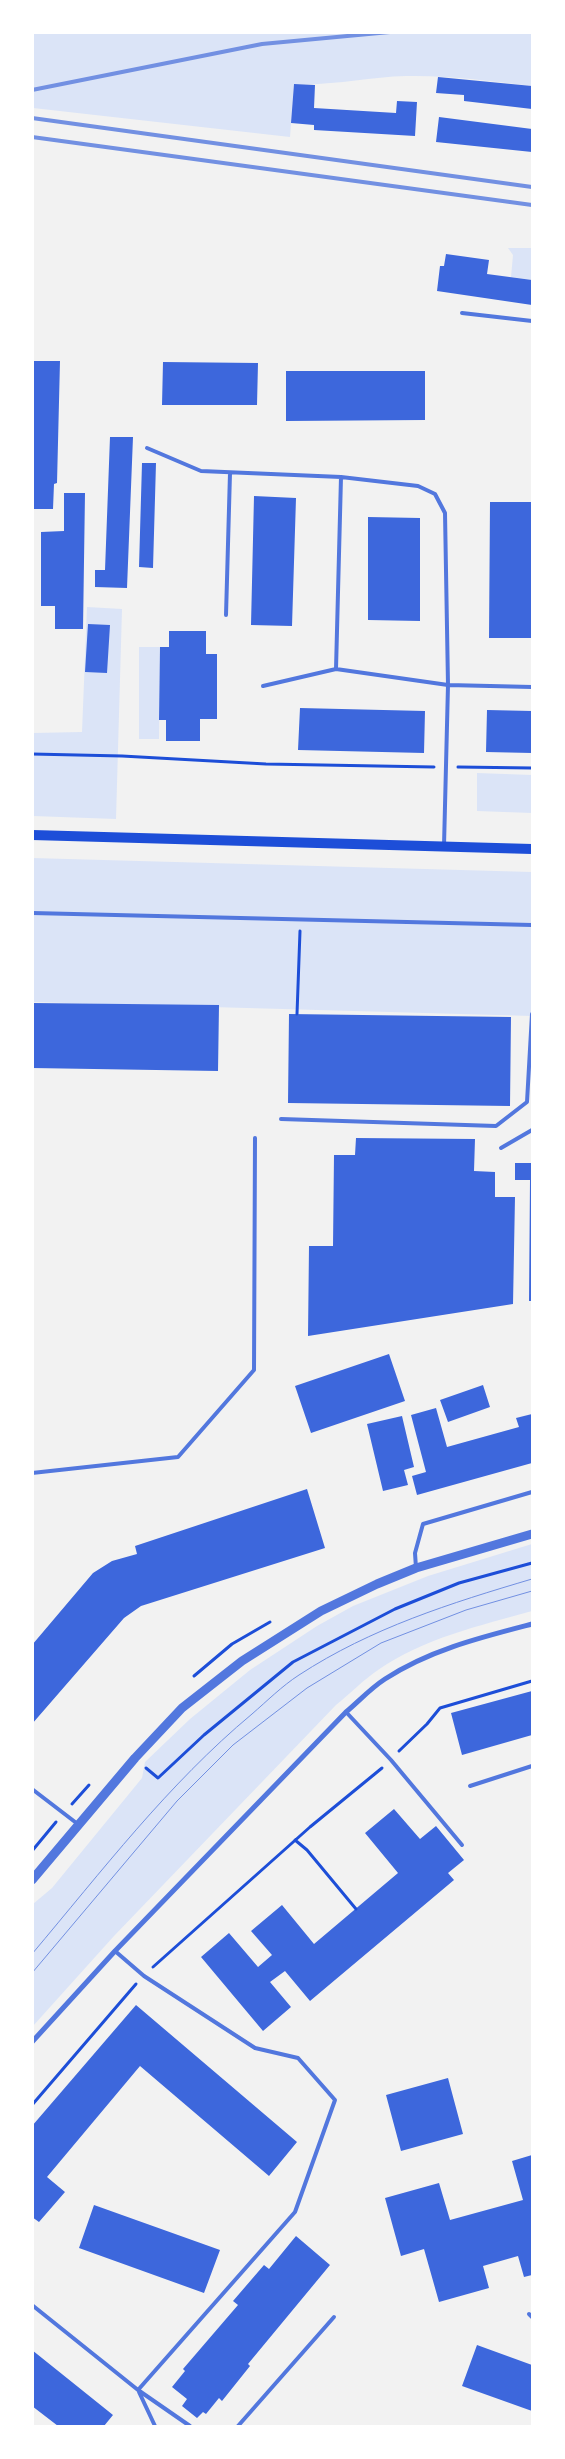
<!DOCTYPE html>
<html>
<head>
<meta charset="utf-8">
<style>
  body { margin:0 }
  #map { position:relative; width:565px; height:2459px; overflow:hidden; background:#f2f2f2; font-family:"Nunito Sans",sans-serif }
  canvas { display:block }
  .frame { position:absolute; inset:0; border:34px solid #fff; pointer-events:none }
</style>
</head>
<body>
<div id="map">
<canvas width="565" height="2459"></canvas>
<div class="frame"></div>
</div>
<script>
const context = document.querySelector('canvas').getContext('2d');
context.lineJoin = 'round';
function fillPath(path, color) {
  context.fillStyle = color;
  context.fill(path, 'evenodd');
}
function trace(path, color, width, dash) {
  context.strokeStyle = color;
  context.lineWidth = width;
  context.lineCap = dash ? 'butt' : 'round';
  context.setLineDash(dash || []);
  context.stroke(path);
}
fillPath(new Path2D(`
  M 33,33 L 532,33 L 532,86 C 490,81 448,75 406,76 C 368,77 332,86 294,84 L 290,137 L 33,108 Z
  M 508,248 L 532,248 L 532,280 L 511,277 L 513,255 Z
  M 87,607 L 122,609 L 116,819 L 33,816 L 33,733 L 82,732 Z
  M 139,647 L 160,647 L 159,739 L 139,739 Z
  M 477,773 L 532,775 L 532,813 L 477,811 Z
  M 32,858 L 532,872 L 532,1016 L 33,1002 Z
  M 532,1544 L 532,1611 C 479,1626 424,1638 378,1670 C 363,1680 350,1694 336,1705 L 114,1936 L 33,2026 L 33,1904 L 52,1888 L 142,1778 L 145,1762 L 190,1719 L 250,1670 L 317,1626 L 353,1606 L 428,1576 Z`), '#dbe4f7');
fillPath(new Path2D(`
  M 438,77 L 532,86 L 532,109 L 464,101 L 464,95 L 436,93 Z
  M 294,84 L 315,85 L 314,108 L 396,113 L 397,101 L 417,102 L 415,136 L 314,130 L 314,125 L 291,123 Z
  M 439,117 L 532,129 L 532,152 L 436,142 Z
  M 446,254 L 489,260 L 487,274 L 532,280 L 532,305 L 437,291 L 440,266 L 444,266 Z
  M 32,361 L 60,361 L 57,483 L 54,484 L 53,509 L 32,509 Z
  M 163,362 L 258,363 L 257,405 L 162,405 Z
  M 286,371 L 425,371 L 425,420 L 286,421 Z
  M 110,437 L 133,437 L 127,588 L 95,587 L 95,570 L 105,570 Z
  M 142,463 L 156,463 L 153,568 L 139,567 Z
  M 64,493 L 85,493 L 83,629 L 55,629 L 55,606 L 41,606 L 41,532 L 64,531 Z
  M 254,496 L 296,498 L 292,626 L 251,625 Z
  M 490,502 L 532,502 L 532,638 L 489,638 Z
  M 368,517 L 420,518 L 420,621 L 368,620 Z
  M 88,624 L 110,625 L 107,673 L 85,672 Z
  M 169,631 L 206,631 L 206,654 L 217,654 L 217,719 L 200,719 L 200,741 L 166,741 L 166,720 L 159,720 L 160,647 L 169,647 Z
  M 300,708 L 425,711 L 424,753 L 298,750 Z
  M 487,710 L 532,711 L 532,753 L 486,752 Z
  M 32,1003 L 219,1005 L 218,1071 L 32,1068 Z
  M 289,1014 L 511,1017 L 510,1106 L 288,1103 Z
  M 356,1138 L 475,1139 L 474,1171 L 495,1172 L 495,1197 L 515,1197 L 513,1304 L 308,1336 L 309,1246 L 333,1246 L 334,1155 L 355,1155 Z
  M 515,1163 L 532,1163 L 532,1301 L 529,1301 L 530,1180 L 515,1180 Z
  M 389,1354 L 405,1401 L 311,1433 L 295,1386 Z
  M 483,1385 L 490,1407 L 448,1422 L 440,1400 Z
  M 436,1408 L 447,1447 L 519,1427 L 516,1418 L 532,1414 L 532,1463 L 417,1495 L 412,1476 L 426,1472 L 411,1415 Z
  M 402,1416 L 414,1467 L 404,1470 L 408,1485 L 383,1491 L 367,1424 Z
  M 307,1489 L 325,1548 L 141,1606 L 124,1618 L 32,1724 L 32,1645 L 93,1573 L 112,1561 L 137,1554 L 135,1546 Z
  M 532,1691 L 532,1735 L 462,1755 L 451,1713 Z
  M 394,1809 L 420,1839 L 436,1826 L 464,1860 L 448,1873 L 454,1880 L 310,2001 L 285,1971 L 270,1982 L 291,2007 L 263,2031 L 201,1957 L 229,1933 L 258,1967 L 272,1955 L 251,1931 L 282,1905 L 314,1944 L 398,1873 L 365,1833 Z
  M 136,2005 L 297,2142 L 269,2176 L 140,2066 L 47,2177 L 65,2192 L 39,2222 L 32,2217 L 32,2126 Z
  M 448,2078 L 463,2134 L 401,2151 L 386,2095 Z
  M 532,2155 L 532,2275 L 524,2277 L 518,2256 L 483,2266 L 489,2288 L 439,2302 L 424,2249 L 401,2256 L 385,2198 L 439,2183 L 450,2220 L 523,2200 L 512,2161 Z
  M 94,2205 L 220,2250 L 204,2293 L 79,2248 Z
  M 296,2236 L 330,2265 L 248,2364 L 250,2366 L 222,2401 L 219,2398 L 206,2414 L 203,2412 L 197,2418 L 182,2406 L 187,2399 L 172,2387 L 185,2371 L 183,2369 L 238,2305 L 233,2301 L 264,2265 L 269,2269 Z
  M 477,2345 L 532,2365 L 532,2411 L 462,2386 Z
  M 32,2350 L 113,2415 L 104,2426 L 58,2426 L 32,2406 Z`), '#3d67dc');
trace(new Path2D(`
  M 32,754 L 122,756 L 266,764 L 434,767
  M 458,767 L 532,768
  M 297,1014 L 300,931
  M 194,1676 L 232,1644 L 270,1622
  M 399,1751 L 427,1724 L 440,1708 L 532,1681
  M 146,1768 L 158,1778 L 204,1735 L 293,1662 L 395,1609 L 459,1583 L 532,1563
  M 72,1804 L 89,1785
  M 295,1840 L 307,1850 L 356,1909
  M 32,1851 L 56,1822
  M 153,1967 L 310,1827 L 382,1768
  M 32,2105 L 136,1984`), '#1d4ed8', 3);
trace(new Path2D(`
  M 462,313 L 532,321
  M 147,448 L 201,471 L 341,477 L 418,486 L 435,494 L 445,513 L 448,685 L 444,846
  M 226,615 L 230,473
  M 336,669 L 341,477
  M 263,686 L 336,669 L 448,685 L 532,687
  M 32,913 L 532,925
  M 281,1119 L 496,1126 L 527,1102 L 532,1014
  M 501,1148 L 532,1130
  M 32,1473 L 178,1457 L 254,1370 L 255,1138
  M 416,1568 L 415,1553 L 423,1524 L 532,1492
  M 346,1712 L 391,1760 L 462,1845
  M 470,1786 L 532,1766
  M 32,1789 L 79,1825
  M 115,1951 L 144,1976 L 255,2048 L 298,2058 L 335,2100 L 295,2212 L 138,2390
  M 32,2305 L 138,2390 L 190,2426
  M 529,2314 L 532,2317
  M 139,2392 L 155,2426
  M 238,2426 L 334,2317`), '#5277de', 4);
trace(new Path2D(`
  M 32,2042 L 115,1951 L 346,1712 C 359,1701 371,1688 385,1679 C 429,1650 482,1637 532,1624`), '#5277de', 5);
trace(new Path2D(`
  M 32,1880 L 135,1758 L 182,1708 L 242,1661 L 321,1611 L 377,1584 L 416,1568 L 532,1534`), '#5277de', 9);
trace(new Path2D(`
  M 32,835 L 532,849`), '#1d4ed8', 10);
trace(new Path2D(`
  M 32,1954 C 102,1871 168,1784 252,1714 C 267,1701 282,1686 299,1675 C 371,1628 451,1603 532,1579
  M 32,1973 L 177,1801 L 233,1745 L 307,1688 L 381,1643 L 466,1610 L 532,1591`), '#7290e2', 1);
trace(new Path2D(`
  M 32,90 L 262,44 L 390,32
  M 32,118 L 532,187
  M 32,137 L 532,205`), '#7290e2', 4);
</script>
</body>
</html>
